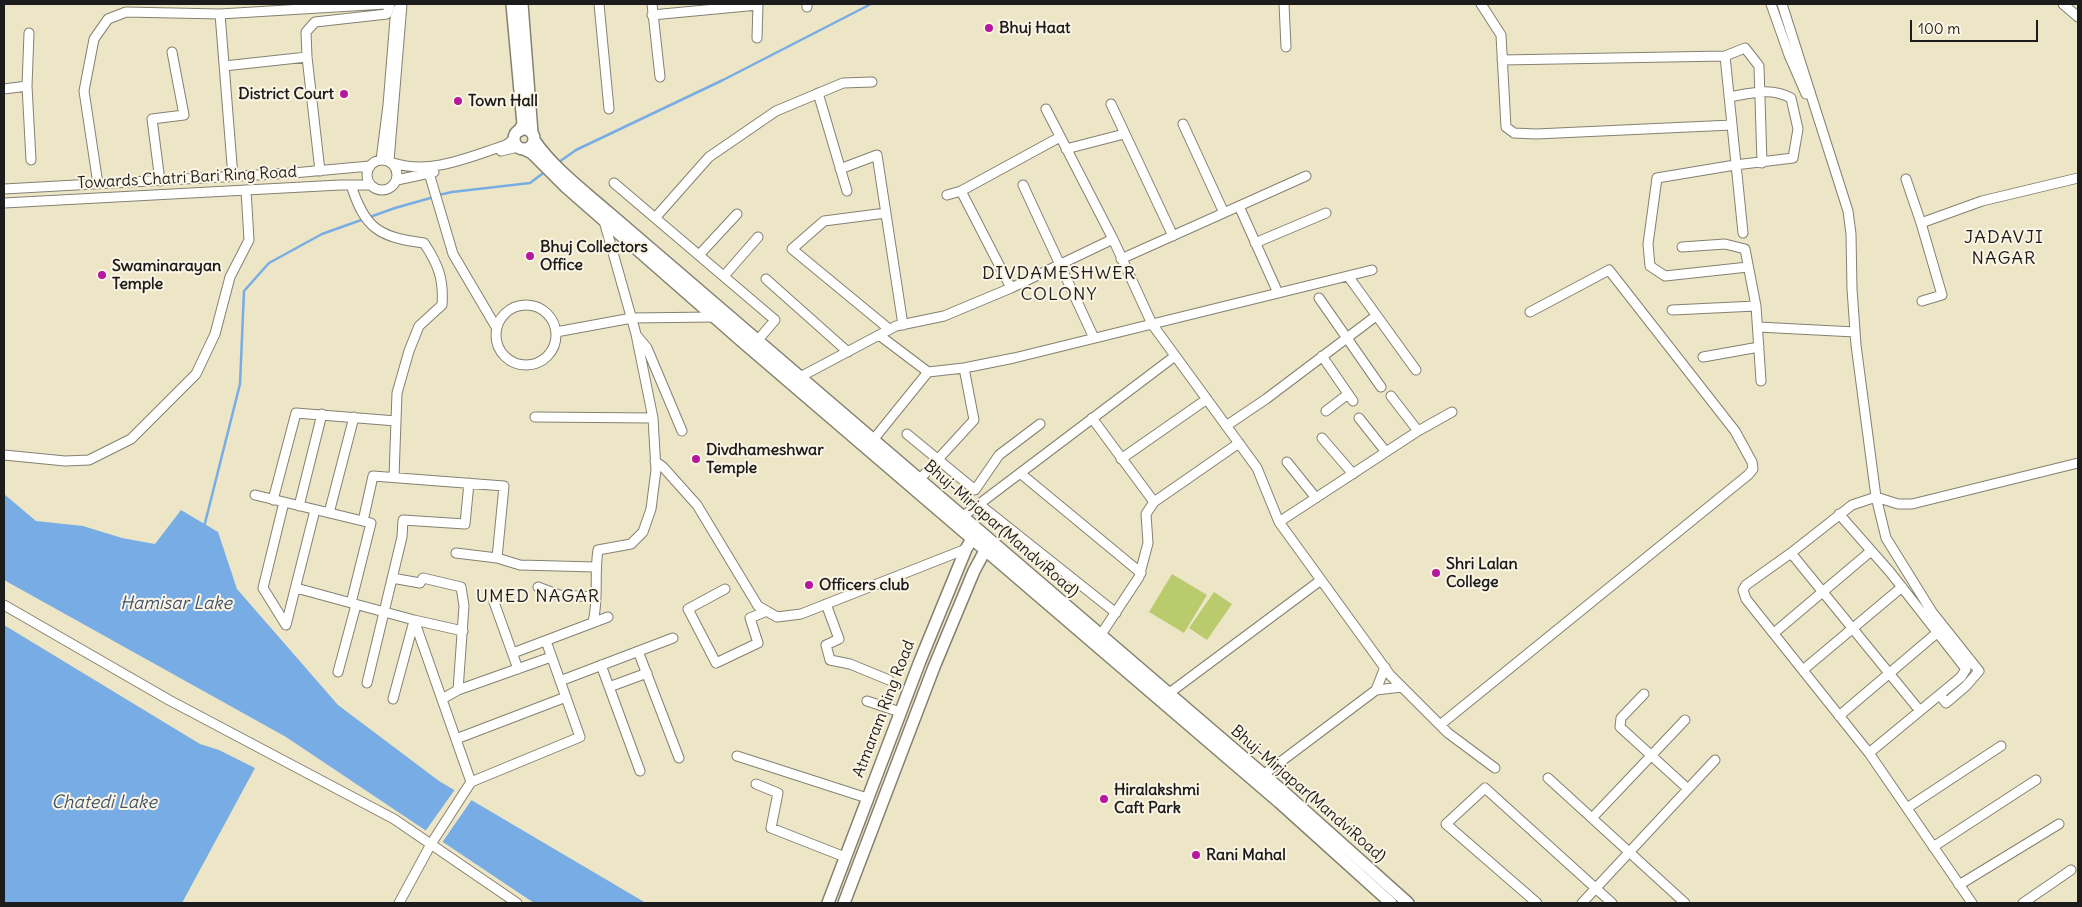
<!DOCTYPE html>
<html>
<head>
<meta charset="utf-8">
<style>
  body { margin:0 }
  #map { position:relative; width:2082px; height:907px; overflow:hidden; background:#ede6c6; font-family:Delius,sans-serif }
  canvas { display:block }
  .frame { position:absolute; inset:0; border:5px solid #1c1c1c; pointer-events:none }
  .scale { position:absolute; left:1910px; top:20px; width:128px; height:22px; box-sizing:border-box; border:2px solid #1c1c1c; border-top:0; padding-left:6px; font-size:15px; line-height:18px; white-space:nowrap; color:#1c1c1c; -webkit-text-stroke:4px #fcf5e5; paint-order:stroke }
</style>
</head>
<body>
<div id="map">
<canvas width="2082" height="907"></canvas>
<div class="frame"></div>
<div class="scale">100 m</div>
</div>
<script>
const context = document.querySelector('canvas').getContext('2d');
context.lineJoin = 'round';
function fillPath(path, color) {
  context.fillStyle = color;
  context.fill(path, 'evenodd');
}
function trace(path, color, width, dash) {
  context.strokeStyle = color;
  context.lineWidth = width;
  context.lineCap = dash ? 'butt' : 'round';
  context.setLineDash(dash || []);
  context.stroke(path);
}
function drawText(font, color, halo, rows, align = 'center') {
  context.font = font + ' Delius,sans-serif';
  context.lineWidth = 4;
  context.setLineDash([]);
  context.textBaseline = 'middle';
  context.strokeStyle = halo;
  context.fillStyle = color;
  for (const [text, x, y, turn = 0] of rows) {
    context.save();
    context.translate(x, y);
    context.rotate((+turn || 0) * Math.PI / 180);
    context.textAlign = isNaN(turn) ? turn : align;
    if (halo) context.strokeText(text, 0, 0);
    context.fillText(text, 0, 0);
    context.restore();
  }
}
fillPath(new Path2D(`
  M 1172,574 L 1207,595 L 1184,633 L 1149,612 Z
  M 1214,592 L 1232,604 L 1207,640 L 1189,628 Z`), '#bacb6e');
fillPath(new Path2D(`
  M 4,494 L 36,521 L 83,526 L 122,538 L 155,544 L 181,510 L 218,532 L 237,589 L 338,705 L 439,781 L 646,903 L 534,903 L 286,737 L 4,580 Z
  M 4,625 L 200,744 L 219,750 L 255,768 L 182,903 L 4,903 Z`), '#78ace5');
fillPath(new Path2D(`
  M 456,788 L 473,798 L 441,844 L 424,833 Z`), '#ede6c6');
trace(new Path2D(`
  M 559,162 L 576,150 L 723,80 L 871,4
  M 439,195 L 452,192 L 530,183 L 546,171
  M 204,527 L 240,384 L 244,291 L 269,263 L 322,234 L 395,208 L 434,197`), '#78ace5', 2.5);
const minor = new Path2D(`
  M 599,4 L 609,109
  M 652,4 L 660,77
  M 1284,4 L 1286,47
  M 1481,4 L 1501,35 L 1506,127 L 1514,133 L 1536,134 L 1732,125
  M 1771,4 L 1789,55 L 1806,94
  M 1782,4 L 1848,211 L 1851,234 L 1852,289 L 1856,345 L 1876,497 L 1886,538 L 1932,612 L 1979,671 L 1966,686 L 1946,703 L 1940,695
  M 2063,4 L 2078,17
  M 807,7 L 807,4
  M 220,14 L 233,177
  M 652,15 L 758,5
  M 29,33 L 27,86 L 31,160
  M 757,38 L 758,4
  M 1502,60 L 1725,56
  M 224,66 L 307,57
  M 4,89 L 27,86
  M 818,93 L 847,191
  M 1729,97 C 1752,93 1771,87 1791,98 L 1798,129 L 1793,158 L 1735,165 L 1657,178 L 1648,244 L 1650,266 L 1665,276 L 1748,267
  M 1111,104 L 1173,236
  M 1046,109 L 1113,239 L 1152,324 L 1257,468 L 1279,522 L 1390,675 L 1448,733 L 1495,768
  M 1183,124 L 1224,213
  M 1066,149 L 1124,134
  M 501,151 L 518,147
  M367 175a15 15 0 1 1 30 0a15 15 0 1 1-30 0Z
  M 381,160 L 388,105 L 395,19 L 398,9
  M 389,161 L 402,4
  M 393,163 C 431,175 469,157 506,145 L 514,139
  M 840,169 L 877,155 L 903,325
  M 320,171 L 307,57 L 306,32 L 315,22 L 387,14 L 390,4
  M 429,173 L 453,254 L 496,327
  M 1906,179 L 1921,223
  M 397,180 L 434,172
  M 160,181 L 152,119 L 184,115 L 172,52
  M 614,183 L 775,320 L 757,341
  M 98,184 L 84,91 L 94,39 L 108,19 L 126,12 L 220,14 L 385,4
  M 351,185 C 365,229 379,237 424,243 C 438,264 444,279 442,305 L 419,326 L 409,351 L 397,393 L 394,477
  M 1023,185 L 1094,338
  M 4,189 L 293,173 L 370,166
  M 961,191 L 1011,288
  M 947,195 L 961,191 L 1060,137
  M 4,203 L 340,185 L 371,185
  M 1239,206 L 1278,293
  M 886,213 L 824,221 L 792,249 L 889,329
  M 655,218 L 709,157 L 776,111 L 843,83 L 872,82
  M 1743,233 L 1725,56 L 1745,48 L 1759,66 L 1762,163
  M 1255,243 L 1326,213
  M 1682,247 L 1725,244 L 1745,249 L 1756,306 L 1761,381
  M 699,255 L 737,214
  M 1121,259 L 1306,176
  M 724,276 L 758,237
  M 1348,276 L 1416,370
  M 766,279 L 848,352
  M 1319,298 L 1381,387
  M 1922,301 L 1942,295 L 1921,223 L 1982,201 L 2078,178
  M496 335a30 30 0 1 1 60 0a30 30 0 1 1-60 0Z
  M 1672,310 L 1756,306
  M 1758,327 L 1855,332
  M 556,332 L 632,318 L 713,317
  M 879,335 L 928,372
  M 637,336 L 647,348 L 682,431
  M 1322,356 L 1353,401
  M 1703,357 L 1759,347
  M 800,377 L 896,326 L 944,316 L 1011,288 L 1113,239
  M 1391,396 L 1418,431
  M 1326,411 L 1348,394
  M 535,417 L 653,418
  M 1092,418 L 1154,502
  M 1359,418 L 1386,452
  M 1226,426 L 1266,399 L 1376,316
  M 907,434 L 975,490 L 999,455 L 1040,424
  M 1322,438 L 1353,474
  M 873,440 L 928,372 L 964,368 L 1014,358 L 1372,270
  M 4,455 L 65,461 L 89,460 L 131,439 L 196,374 L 215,334 L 230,277 L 249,240 L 246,190
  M 1121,459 L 1207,399
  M 655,461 L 663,467 L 697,505 L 758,606 L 777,617 L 801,614 L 966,549
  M 1287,462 L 1316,498
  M 1020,473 L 1141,573
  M 919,480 L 974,420 L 964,368
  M 255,495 L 371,523 L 351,603
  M 273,500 L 296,413 L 396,421
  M 284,502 L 263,588 L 286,625
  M 979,504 L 1116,613
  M 299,506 L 322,414
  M 329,513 L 354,417
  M 1839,514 L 1890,572 L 1966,669 L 1961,677 L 1869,753
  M 962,517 L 1175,356
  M 363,521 L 373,476 L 504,486 L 497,558
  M 1279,522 L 1418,431 L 1452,412
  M 456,553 L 497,558 L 520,565 L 595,567
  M 1791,553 L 1920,711
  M 392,578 L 420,583 L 423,578 L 461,587 L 464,606 L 458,690
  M 538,587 L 559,595 L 596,597
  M 296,588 L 414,620 L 463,631
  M 725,589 L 688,609 L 716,663 L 758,643 L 750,618 L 767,611
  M 494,602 L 518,669
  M 826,604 L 839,639 L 826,645 L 830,660 L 850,664 L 889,680
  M 4,605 L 169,700 L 394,819 L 517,903
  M 414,620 L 471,782
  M 593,622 C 599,599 594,574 598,550 L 631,544 L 643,532 L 651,509 L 656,470 L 653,418 L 636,334 L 604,221
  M 286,625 L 315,510
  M 1774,633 L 1871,551
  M 1100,636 L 1139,577 L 1148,543 L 1146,514 L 1154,502 L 1239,443
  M 638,651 L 679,758
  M 513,653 L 608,617
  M 601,665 L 640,771
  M 1803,670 L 1902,587
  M 338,672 L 356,605
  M 560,681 L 673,638
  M 367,683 L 402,537 L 403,520 L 465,524 L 469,483
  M 609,687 L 647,673
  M 1376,690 L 1385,667
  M 1168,694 L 1321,580
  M 1644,694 L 1621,718 L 1620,727 L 1688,789
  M 393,699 L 414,621
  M 442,699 L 458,690 L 551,657
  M 867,701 L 900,712
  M 1839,716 L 1938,632
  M 1440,725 L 1748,475 L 1753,469 L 1752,462 L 1735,431 L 1609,270 L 1530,312
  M 456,739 L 566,697
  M 737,756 L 867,798
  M 1263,775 L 1376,690 L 1402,687
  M 1548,778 L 1685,903
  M 756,784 L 778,793 L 771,828 L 845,857
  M 1907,808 L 2001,746
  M 1592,818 L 1685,720
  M 1933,847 L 2036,780
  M 1959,885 L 2059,824
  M 399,903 L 431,844 L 471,782 L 580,737 L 546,641
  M 1537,903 L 1446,824 L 1485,788 L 1612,903
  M 1582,903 L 1715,760
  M 1972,903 L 1869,753 L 1746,599 L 1743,590 L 1746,585 L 1791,553 L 1852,505 L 1876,497 L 1898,504 L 1912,504 L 2078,463
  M 2023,903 L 2071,870`);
const major = new Path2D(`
  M 512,4 L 523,124 L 519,131
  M 522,4 L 532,133
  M514 139a10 10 0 1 1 20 0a10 10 0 1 1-20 0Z
  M 534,140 C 553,168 584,191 609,213 L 1286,794 L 1408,903
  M 524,149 L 532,153 L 566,187 L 744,343 L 1279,802 L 1391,903
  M 828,903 L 920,661 L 966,549 L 975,534
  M 844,903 L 934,667 L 974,571 L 988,545`);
trace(minor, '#848171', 11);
trace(major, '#848171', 14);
trace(minor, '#fff', 9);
trace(major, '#fff', 11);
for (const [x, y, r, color] of [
  [989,28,5,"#b5179e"],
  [344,94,5,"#b5179e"],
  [458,101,5,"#b5179e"],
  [530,256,5,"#b5179e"],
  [102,275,5,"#b5179e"],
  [696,459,5,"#b5179e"],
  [1436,573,5,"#b5179e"],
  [809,585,5,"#b5179e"],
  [1104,799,5,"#b5179e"],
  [1196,855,5,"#b5179e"]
]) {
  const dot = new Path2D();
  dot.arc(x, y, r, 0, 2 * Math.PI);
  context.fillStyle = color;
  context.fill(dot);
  trace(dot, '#fcf5e5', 2);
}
drawText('bold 16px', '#1c1c1c', '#fcf5e5', [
  ["Bhuj Haat",999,28],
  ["District Court",334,94,"right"],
  ["Town Hall",468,101],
  ["Bhuj Collectors",540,247],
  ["Office",540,265],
  ["Swaminarayan",112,266],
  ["Temple",112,284],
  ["Divdhameshwar",706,450],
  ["Temple",706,468],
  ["Shri Lalan",1446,564],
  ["College",1446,582],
  ["Officers club",819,585],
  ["Hiralakshmi",1114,790],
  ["Caft Park",1114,808],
  ["Rani Mahal",1206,855]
], 'left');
drawText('16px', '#1c1c1c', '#fcf5e5', [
  ["Towards Chatri Bari Ring Road",187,178,-3],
  ["Bhuj-Mirjapar(MandviRoad)",1001,529,41],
  ["Atmaram Ring Road",884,709,-69],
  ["Bhuj-Mirjapar(MandviRoad)",1308,794,41]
]);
context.letterSpacing = '1px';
drawText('18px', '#1c1c1c', '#fcf5e5', [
  ["JADAVJI",2004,238],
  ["NAGAR",2004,259],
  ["DIVDAMESHWER",1059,274],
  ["COLONY",1059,295],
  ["UMED NAGAR",538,597]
]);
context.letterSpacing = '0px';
drawText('italic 18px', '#41566c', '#fcf5e5', [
  ["Hamisar Lake",176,604],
  ["Chatedi Lake",104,803]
]);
</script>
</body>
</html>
